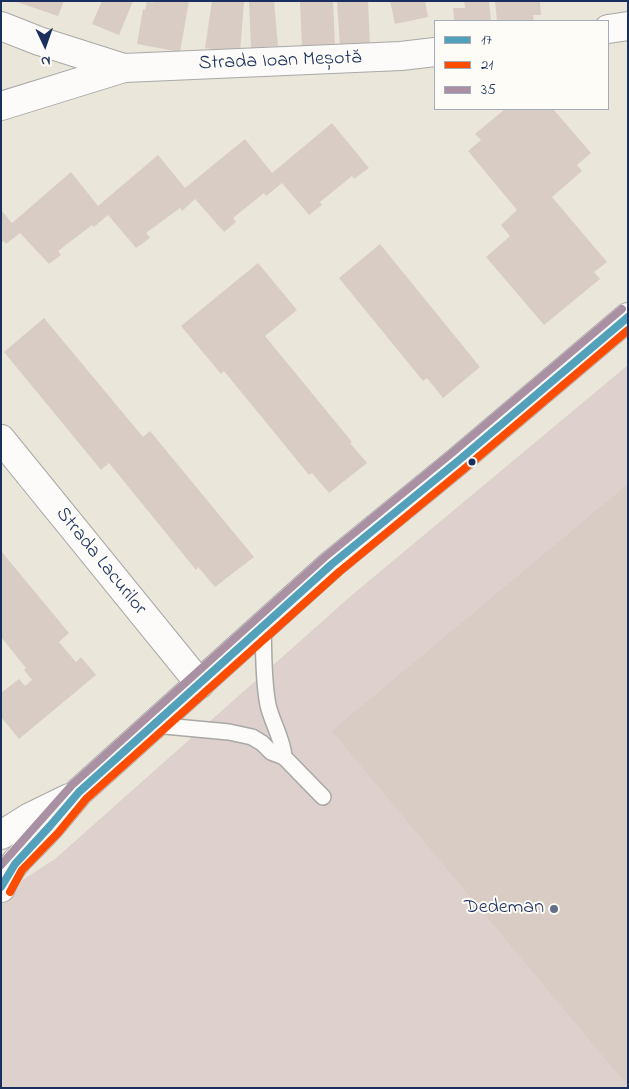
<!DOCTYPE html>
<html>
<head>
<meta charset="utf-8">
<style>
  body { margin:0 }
  #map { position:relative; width:629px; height:1089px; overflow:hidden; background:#ebe6da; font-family:"Indie Flower",sans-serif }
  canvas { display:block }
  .frame { position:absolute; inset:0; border:2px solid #1b2f5e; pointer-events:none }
  .legend { position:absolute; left:434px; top:20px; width:175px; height:90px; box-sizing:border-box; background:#fdfcf7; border:1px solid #a3aaba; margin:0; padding:6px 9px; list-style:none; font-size:15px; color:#1b2f5e }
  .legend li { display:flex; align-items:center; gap:10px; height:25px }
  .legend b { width:25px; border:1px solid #a3aaba }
  .north { position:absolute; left:20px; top:20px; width:50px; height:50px; -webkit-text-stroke:4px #fdfcf7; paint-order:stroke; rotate:177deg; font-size:14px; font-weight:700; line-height:20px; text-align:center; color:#1b2f5e }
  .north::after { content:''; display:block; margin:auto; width:18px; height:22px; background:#1b2f5e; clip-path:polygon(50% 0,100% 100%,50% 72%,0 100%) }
</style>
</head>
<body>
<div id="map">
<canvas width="629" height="1089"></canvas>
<div class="frame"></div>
<ul class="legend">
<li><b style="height:6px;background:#52a0ba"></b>17</li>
<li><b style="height:6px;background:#fc4c01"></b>21</li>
<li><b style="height:6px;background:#a990a2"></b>35</li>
</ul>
<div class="north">N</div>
</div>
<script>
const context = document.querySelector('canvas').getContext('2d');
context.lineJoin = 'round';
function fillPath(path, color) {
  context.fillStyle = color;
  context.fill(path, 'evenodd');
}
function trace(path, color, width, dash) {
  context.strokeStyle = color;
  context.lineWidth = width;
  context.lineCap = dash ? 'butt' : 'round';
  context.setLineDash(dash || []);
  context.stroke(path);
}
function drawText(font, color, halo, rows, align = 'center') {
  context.font = font + ' "Indie Flower",sans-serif';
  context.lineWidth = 4;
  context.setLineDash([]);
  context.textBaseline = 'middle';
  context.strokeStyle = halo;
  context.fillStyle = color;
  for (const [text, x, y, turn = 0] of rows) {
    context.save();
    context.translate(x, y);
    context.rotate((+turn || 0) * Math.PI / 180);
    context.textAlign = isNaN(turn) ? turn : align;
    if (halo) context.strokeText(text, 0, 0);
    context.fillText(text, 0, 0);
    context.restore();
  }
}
fillPath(new Path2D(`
  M 628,365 L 628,1088 L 1,1088 L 1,894 L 55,859 L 352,595 Z`), '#ddd0cd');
fillPath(new Path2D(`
  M 14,1 L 64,1 L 58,16 Z
  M 102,1 L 133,1 L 119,35 L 92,24 Z
  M 147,1 L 153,3 L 153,1 L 189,1 L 180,52 L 137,44 L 143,9 L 145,10 Z
  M 212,1 L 244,1 L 240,53 L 205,48 Z
  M 249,1 L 274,1 L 278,46 L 251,48 Z
  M 300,1 L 333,1 L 335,47 L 302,48 Z
  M 337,1 L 368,1 L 370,45 L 340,47 Z
  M 390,1 L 425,1 L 428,17 L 395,24 Z
  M 464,1 L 489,1 L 491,21 L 454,21 L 453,8 L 465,8 Z
  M 495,1 L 540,1 L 541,15 L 533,15 L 534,21 L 497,21 Z
  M 505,109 L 553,109 L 591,153 L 577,165 L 582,171 L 552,197 L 607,262 L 594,272 L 600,279 L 544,325 L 486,257 L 510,236 L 501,225 L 517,210 L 468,151 L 481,140 L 475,134 Z
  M 332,123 L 369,168 L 354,179 L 352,176 L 320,202 L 322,205 L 309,215 L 282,183 L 266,196 L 264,193 L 233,218 L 236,222 L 224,232 L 195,199 L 182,211 L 180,208 L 146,233 L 150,238 L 136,248 L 108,215 L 94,227 L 92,225 L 58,251 L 61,255 L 49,264 L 20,233 L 6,244 L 4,241 L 1,243 L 1,210 L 12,223 L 71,172 L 98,206 L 158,155 L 185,188 L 245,139 L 272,173 Z
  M 380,244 L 480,367 L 443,398 L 427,378 L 423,381 L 339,278 Z
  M 258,263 L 297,310 L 265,336 L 352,442 L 350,443 L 367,463 L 329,493 L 312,473 L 309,475 L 224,371 L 221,374 L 181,326 Z
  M 44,318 L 143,437 L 150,431 L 254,557 L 215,587 L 198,567 L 196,570 L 109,463 L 101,470 L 4,352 Z
  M 628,484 L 628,1086 L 332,731 Z
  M 1,551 L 69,633 L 59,642 L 76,662 L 81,657 L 96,675 L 19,739 L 1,717 L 1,693 L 19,679 L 25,686 L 32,680 L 24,670 L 26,668 L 1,637 Z`), '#d9ccc4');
const lane = new Path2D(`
  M 263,627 C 264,653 263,680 268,705 C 272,723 283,739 284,757
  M 154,725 L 229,732 L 252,737 L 262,743 L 271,752 L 284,757 L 323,797`);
const street = new Path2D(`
  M 1,26 L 39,41 L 124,68
  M 608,29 L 628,26
  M 1,106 L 124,68 L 401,56 L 435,52
  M 1,439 L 200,684`);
const secondary = new Path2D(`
  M 1,835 L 30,817 L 69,798
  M 1,888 C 9,863 30,849 46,831 C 58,818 68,805 79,792 L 332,564 L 458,461 L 628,317`);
trace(lane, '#a8a8a7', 18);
trace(street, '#a8a8a7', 30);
trace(secondary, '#a8a8a7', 30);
trace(lane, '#fcfbf9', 15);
trace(street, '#fcfbf9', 28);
trace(secondary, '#fcfbf9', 28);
trace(new Path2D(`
  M 1,887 L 15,864 L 50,826 L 79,792 L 332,564 L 458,461 L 628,317`), '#52a0ba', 8);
trace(new Path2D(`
  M 10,892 L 22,870 L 58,833 L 86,799 L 339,572 L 464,469 L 628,330`), '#fc4c01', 8);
trace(new Path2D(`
  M 1,865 L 72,785 L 325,557 L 452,453 L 622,309`), '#a990a2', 8);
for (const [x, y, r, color] of [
  [472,462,4.5,"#1b2f5e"],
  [554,909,5,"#646f89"]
]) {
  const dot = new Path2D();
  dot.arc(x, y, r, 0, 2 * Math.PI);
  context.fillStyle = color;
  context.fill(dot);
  trace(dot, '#fdfcf7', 2);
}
drawText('20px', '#1b2f5e', '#fdfcf7', [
  ["Strada Ioan Meșotă",280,62,-2],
  ["Strada Lacurilor",100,562,51]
]);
drawText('20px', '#1b2f5e', '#fdfcf7', [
  ["Dedeman",544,909]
], 'right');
</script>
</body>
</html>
